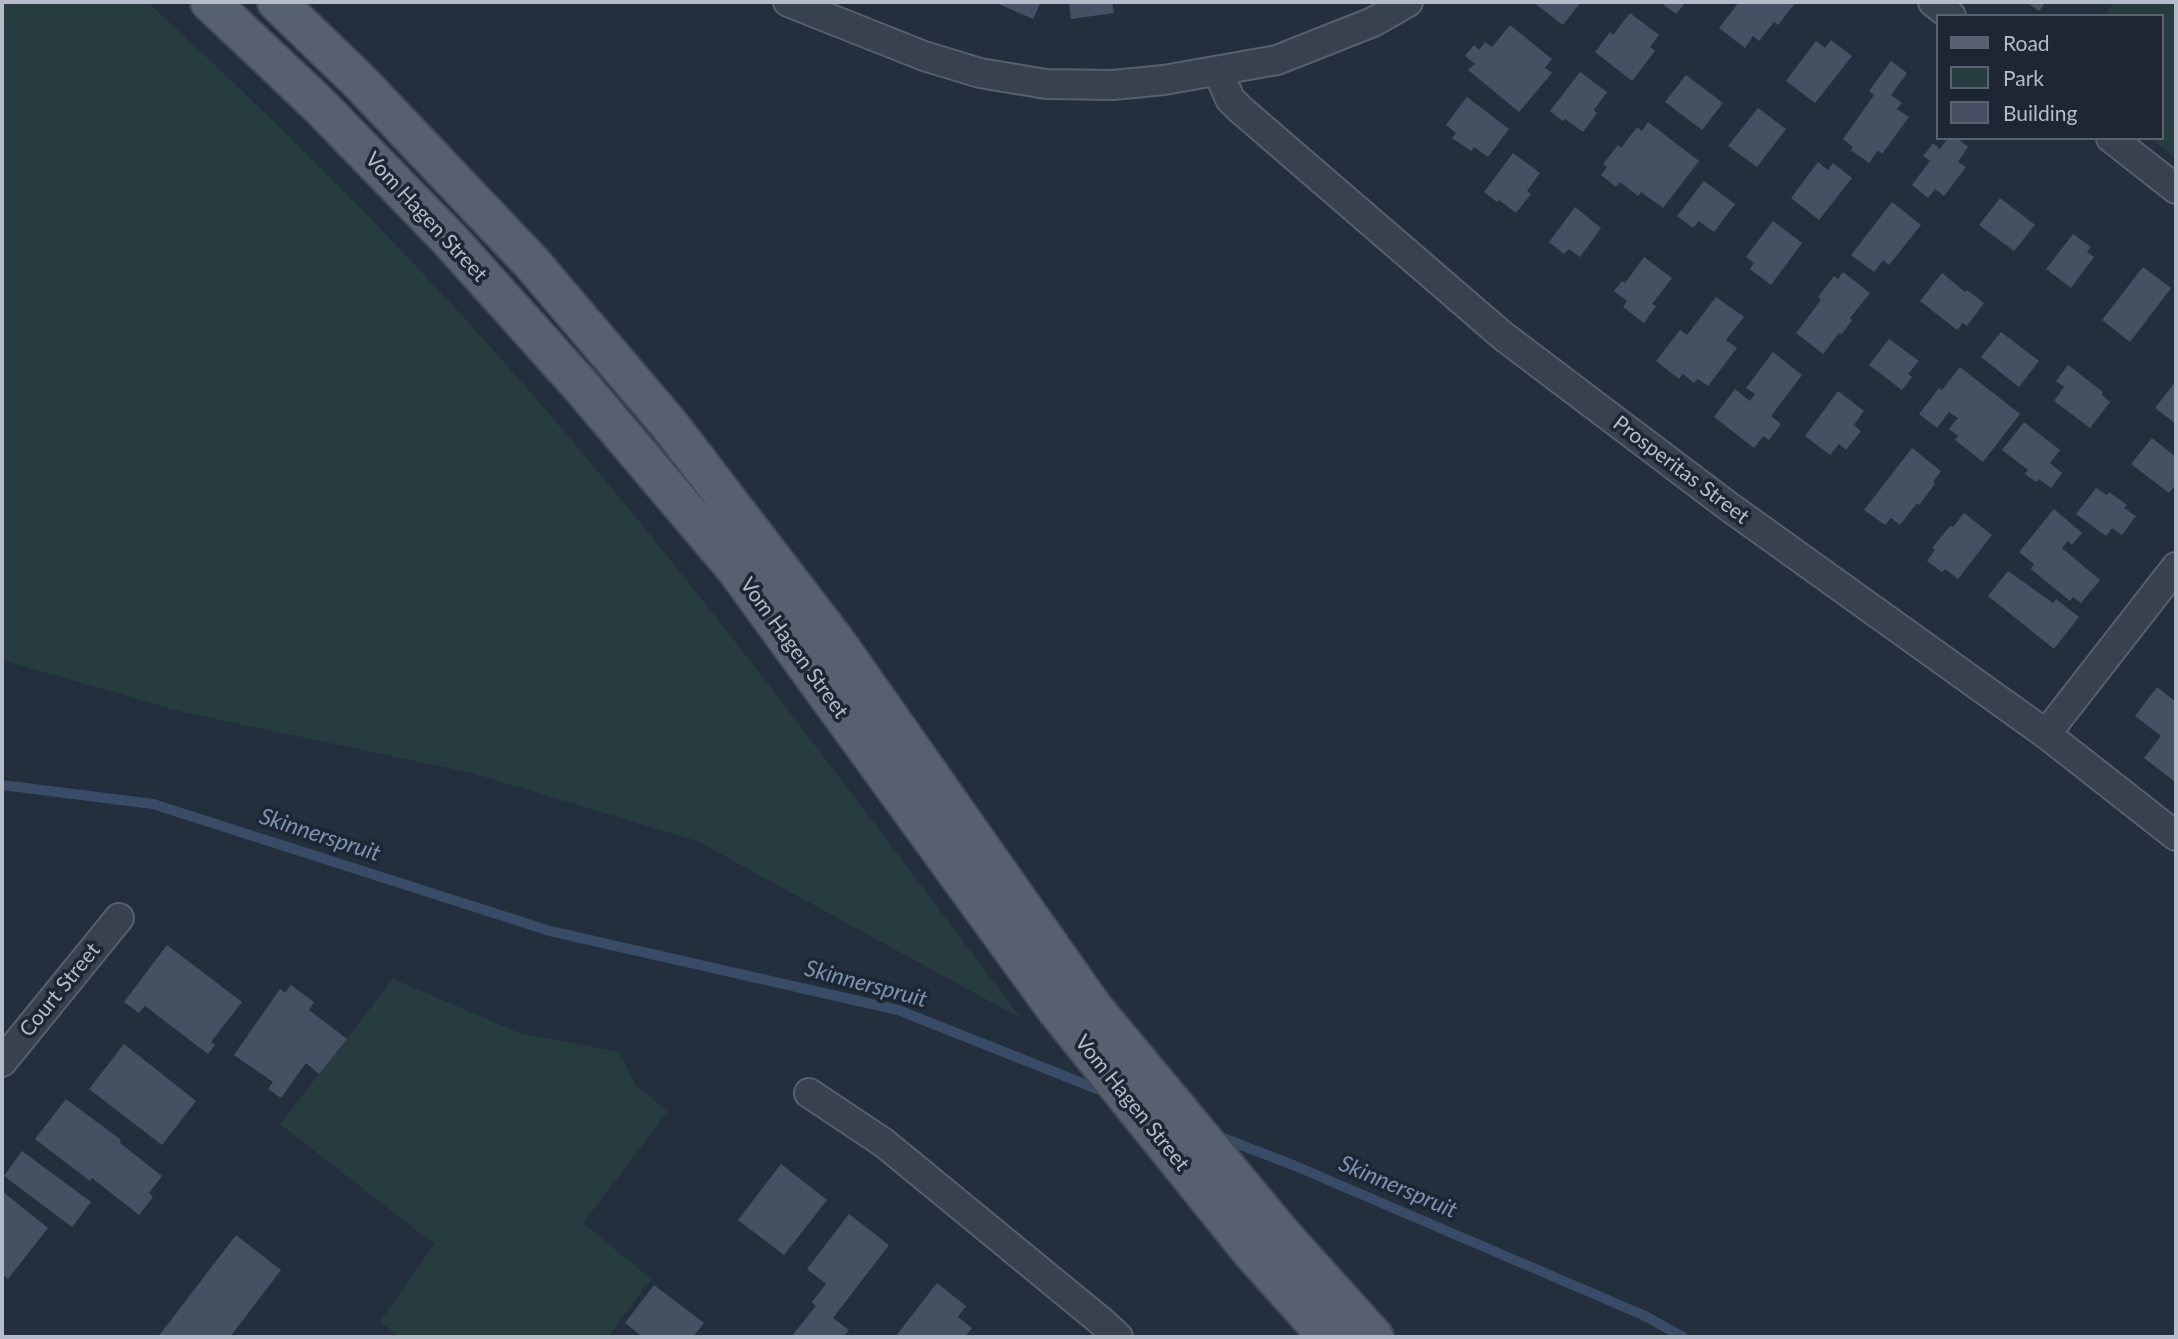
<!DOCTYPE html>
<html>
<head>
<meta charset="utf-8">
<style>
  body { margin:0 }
  #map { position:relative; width:2178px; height:1339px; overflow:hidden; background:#242f3e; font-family:Lato,sans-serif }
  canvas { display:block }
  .frame { position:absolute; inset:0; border:4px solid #b4bcc9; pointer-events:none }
  .legend { position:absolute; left:1936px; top:14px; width:228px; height:126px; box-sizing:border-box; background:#1d2633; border:2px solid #59626f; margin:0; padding:9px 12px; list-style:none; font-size:21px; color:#b4bcc9 }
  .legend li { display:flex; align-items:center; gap:14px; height:35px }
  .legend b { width:35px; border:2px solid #59626f }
</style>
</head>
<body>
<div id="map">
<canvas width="2178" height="1339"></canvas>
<div class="frame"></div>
<ul class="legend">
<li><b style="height:9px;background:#56606e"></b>Road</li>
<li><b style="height:19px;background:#263c3f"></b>Park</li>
<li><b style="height:19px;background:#455162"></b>Building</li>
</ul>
</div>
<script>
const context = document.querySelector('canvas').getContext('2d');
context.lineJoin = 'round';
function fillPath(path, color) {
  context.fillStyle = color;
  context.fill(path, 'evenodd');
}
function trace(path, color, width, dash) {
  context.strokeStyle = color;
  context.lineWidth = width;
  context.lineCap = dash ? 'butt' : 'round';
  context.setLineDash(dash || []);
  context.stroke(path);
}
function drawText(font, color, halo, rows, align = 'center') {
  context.font = font + ' Lato,sans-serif';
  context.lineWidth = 7;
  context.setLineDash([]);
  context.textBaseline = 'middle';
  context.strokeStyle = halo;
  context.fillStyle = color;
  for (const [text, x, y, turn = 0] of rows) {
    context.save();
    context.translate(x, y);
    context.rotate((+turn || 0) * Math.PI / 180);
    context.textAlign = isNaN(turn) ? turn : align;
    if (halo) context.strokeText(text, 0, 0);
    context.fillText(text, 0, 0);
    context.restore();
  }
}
fillPath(new Path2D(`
  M 2,2 L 147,2 C 308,149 461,306 600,474 C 747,650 883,836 1022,1019 L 697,841 L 472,773 L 183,712 L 2,660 Z
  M 2115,2 L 2176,2 L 2176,159 L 2150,138 L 2162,138 L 2162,16 L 2103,16 Z
  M 393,979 L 519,1033 L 620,1052 L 636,1086 L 668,1111 L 583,1223 L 651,1279 L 608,1337 L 400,1337 L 380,1322 L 434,1244 L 280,1124 Z`), '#263c3f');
trace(new Path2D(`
  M 2,785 L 153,804 L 550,931 L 898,1010 L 1105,1092
  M 1215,1135 L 1293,1165 L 1643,1315 L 1683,1337`), '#394c67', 10);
fillPath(new Path2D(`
  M 994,2 L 1041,2 L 1033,19 Z
  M 1069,2 L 1112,2 L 1114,13 L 1071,19 Z
  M 1533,2 L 1581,2 L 1563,25 Z
  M 1660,2 L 1686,2 L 1676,14 Z
  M 1739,2 L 1796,2 L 1778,25 L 1774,22 L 1759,41 L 1753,36 L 1745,48 L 1719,28 Z
  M 2026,2 L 2046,2 L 2039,11 Z
  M 1630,13 L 1659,35 L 1650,47 L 1655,51 L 1632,81 L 1595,52 L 1610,32 L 1613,35 Z
  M 1510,25 L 1552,59 L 1545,68 L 1552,73 L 1519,112 L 1468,70 L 1475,64 L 1465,56 L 1474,45 L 1479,50 L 1485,42 L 1492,47 Z
  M 1831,40 L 1852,56 L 1815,103 L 1786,81 L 1816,41 L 1825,48 Z
  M 1891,61 L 1907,73 L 1891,95 L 1902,103 L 1897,109 L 1909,117 L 1882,154 L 1878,150 L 1869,163 L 1851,150 L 1853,147 L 1843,139 L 1874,95 L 1869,91 Z
  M 1580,72 L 1607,92 L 1594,110 L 1597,113 L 1583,132 L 1565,119 L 1563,121 L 1550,111 Z
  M 1686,75 L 1723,103 L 1702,130 L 1665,102 Z
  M 1467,97 L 1509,129 L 1488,157 L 1474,147 L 1471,151 L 1452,138 L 1456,133 L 1446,125 Z
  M 1758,108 L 1786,129 L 1757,167 L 1728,146 Z
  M 1648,122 L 1699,161 L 1663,208 L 1641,192 L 1638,196 L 1620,182 L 1616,187 L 1601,175 L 1607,167 L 1603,164 L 1618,145 L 1621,148 L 1637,127 L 1642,131 Z
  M 1948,138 L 1957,138 L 1968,147 L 1958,162 L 1966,167 L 1944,196 L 1935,189 L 1928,198 L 1912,185 L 1930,161 L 1923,156 L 1933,143 L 1940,149 Z
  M 1513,153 L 1540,173 L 1527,191 L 1531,194 L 1516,213 L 1499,200 L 1497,202 L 1484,192 Z
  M 1818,162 L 1828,170 L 1833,163 L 1852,178 L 1819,220 L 1791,198 Z
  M 1704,181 L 1735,204 L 1714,232 L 1699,221 L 1693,228 L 1677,216 Z
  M 2000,198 L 2035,225 L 2014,251 L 1979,225 Z
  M 1892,202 L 1921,225 L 1889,265 L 1883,260 L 1874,272 L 1851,255 Z
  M 1575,207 L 1601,228 L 1580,257 L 1569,249 L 1564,254 L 1549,242 Z
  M 1773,221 L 1802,243 L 1771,285 L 1750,269 L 1754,263 L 1746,257 Z
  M 2073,234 L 2091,247 L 2087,252 L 2094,257 L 2071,288 L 2046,269 Z
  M 1644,257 L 1672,278 L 1652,304 L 1656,306 L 1644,323 L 1623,307 L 1627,301 L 1614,291 L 1622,281 L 1625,283 Z
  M 2143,267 L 2171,288 L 2130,342 L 2102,320 Z
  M 1843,272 L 1870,293 L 1850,318 L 1852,320 L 1842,334 L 1839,333 L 1823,354 L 1796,333 L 1821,300 L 1818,297 L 1834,276 L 1838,279 Z
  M 1942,273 L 1965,292 L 1967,290 L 1984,303 L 1967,326 L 1963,323 L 1957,330 L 1920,301 Z
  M 1716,297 L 1744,317 L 1726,340 L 1737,348 L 1708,386 L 1698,379 L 1694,383 L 1683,374 L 1679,379 L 1656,361 L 1680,330 L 1687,335 Z
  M 2001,332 L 2039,361 L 2019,387 L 1981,357 Z
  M 1889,339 L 1919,361 L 1908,374 L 1912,377 L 1902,390 L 1869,365 Z
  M 1773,352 L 1802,375 L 1771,416 L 1781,424 L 1769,440 L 1763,436 L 1754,448 L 1714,417 L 1735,389 L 1750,401 L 1755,394 L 1746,388 Z
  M 2068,365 L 2103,392 L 2102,395 L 2110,402 L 2090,428 L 2054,401 L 2064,387 L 2056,381 Z
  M 1960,367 L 2020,414 L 1983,462 L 1955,440 L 1958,436 L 1949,429 L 1958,418 L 1949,412 L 1937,428 L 1919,414 L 1939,388 L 1942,390 Z
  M 2176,381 L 2176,424 L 2155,408 Z
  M 1838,391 L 1864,411 L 1854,425 L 1861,431 L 1846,450 L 1839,444 L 1830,455 L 1805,436 Z
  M 2024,422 L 2060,450 L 2050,463 L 2062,473 L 2051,488 L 2039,479 L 2036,482 L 2025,474 L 2028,470 L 2002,450 Z
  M 2152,438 L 2176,457 L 2176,484 L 2169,493 L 2131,464 Z
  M 1912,448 L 1941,471 L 1933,482 L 1935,484 L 1919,505 L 1917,503 L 1900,525 L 1891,518 L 1885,525 L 1864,510 Z
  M 2096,488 L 2107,495 L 2109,492 L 2127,505 L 2124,508 L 2136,516 L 2122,535 L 2112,528 L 2106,536 L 2076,514 Z
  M 2054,509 L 2082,533 L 2072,545 L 2068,541 L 2062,548 L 2100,580 L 2081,603 L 2073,597 L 2070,601 L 2031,569 L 2034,564 L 2019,552 Z
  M 1964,513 L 1992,535 L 1958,579 L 1945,569 L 1942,572 L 1927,561 L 1935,550 L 1932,548 L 1950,526 L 1953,527 Z
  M 2008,571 L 2053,603 L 2056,599 L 2079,617 L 2054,649 L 1988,596 Z
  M 2157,687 L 2176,702 L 2176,779 L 2174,781 L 2144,758 L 2161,736 L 2135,716 Z
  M 167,945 L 242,1002 L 211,1042 L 215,1045 L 208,1054 L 145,1006 L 139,1013 L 124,1002 Z
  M 291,985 L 314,1002 L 309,1010 L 347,1039 L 319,1074 L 306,1063 L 281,1098 L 268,1089 L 273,1082 L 234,1055 L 280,989 L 285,993 Z
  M 124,1044 L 196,1101 L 162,1145 L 89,1089 Z
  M 66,1099 L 121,1140 L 120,1143 L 162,1176 L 149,1193 L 153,1197 L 139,1215 L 92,1178 L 90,1181 L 35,1139 Z
  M 22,1151 L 91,1202 L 72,1227 L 4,1176 Z
  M 781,1164 L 827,1200 L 784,1255 L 738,1220 Z
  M 2,1191 L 48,1228 L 8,1279 L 2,1274 Z
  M 849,1214 L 889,1245 L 833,1318 L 849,1330 L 843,1337 L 791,1337 L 816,1306 L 812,1302 L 826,1284 L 807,1269 Z
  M 236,1235 L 281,1270 L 230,1337 L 158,1337 Z
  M 937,1283 L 966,1306 L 958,1317 L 972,1328 L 965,1337 L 895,1337 Z
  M 654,1285 L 704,1323 L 693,1337 L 643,1337 L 625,1323 Z`), '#455162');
const minor = new Path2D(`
  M 788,2 L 924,56 L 980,73 L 1046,84 L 1113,85 L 1164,80 L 1277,60 L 1373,22 L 1408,2
  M 1933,2 L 1951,16
  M 1218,71 L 1230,99 L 1240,109 L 1503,336 L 1728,506 L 2046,734 L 2176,836
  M 2111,138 L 2176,189
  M 2046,734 L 2176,567
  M 2,1062 L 119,918
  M 809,1093 L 884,1143 L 1102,1322 L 1118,1337`);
const primary = new Path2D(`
  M 210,2 L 319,105 L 449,239 L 580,385 L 736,569 L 1056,1009 L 1251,1251 L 1328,1337
  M 277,2 L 360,82 L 531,262 L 668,423 L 836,642 L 1094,1009 L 1283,1236 L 1374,1337`);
trace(minor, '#565f6c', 32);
trace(primary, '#414a57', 42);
trace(minor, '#38414e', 28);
trace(primary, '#56606e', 38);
drawText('21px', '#b4bcc9', '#1d2633', [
  ["Vom Hagen Street",426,217,47],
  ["Prosperitas Street",1681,470,37],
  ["Vom Hagen Street",794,648,54],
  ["Court Street",60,990,-51],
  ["Vom Hagen Street",1132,1103,51]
]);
drawText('italic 23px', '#7c92b1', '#1d2633', [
  ["Skinnerspruit",320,835,18],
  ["Skinnerspruit",866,984,15],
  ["Skinnerspruit",1398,1187,23]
]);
</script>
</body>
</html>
